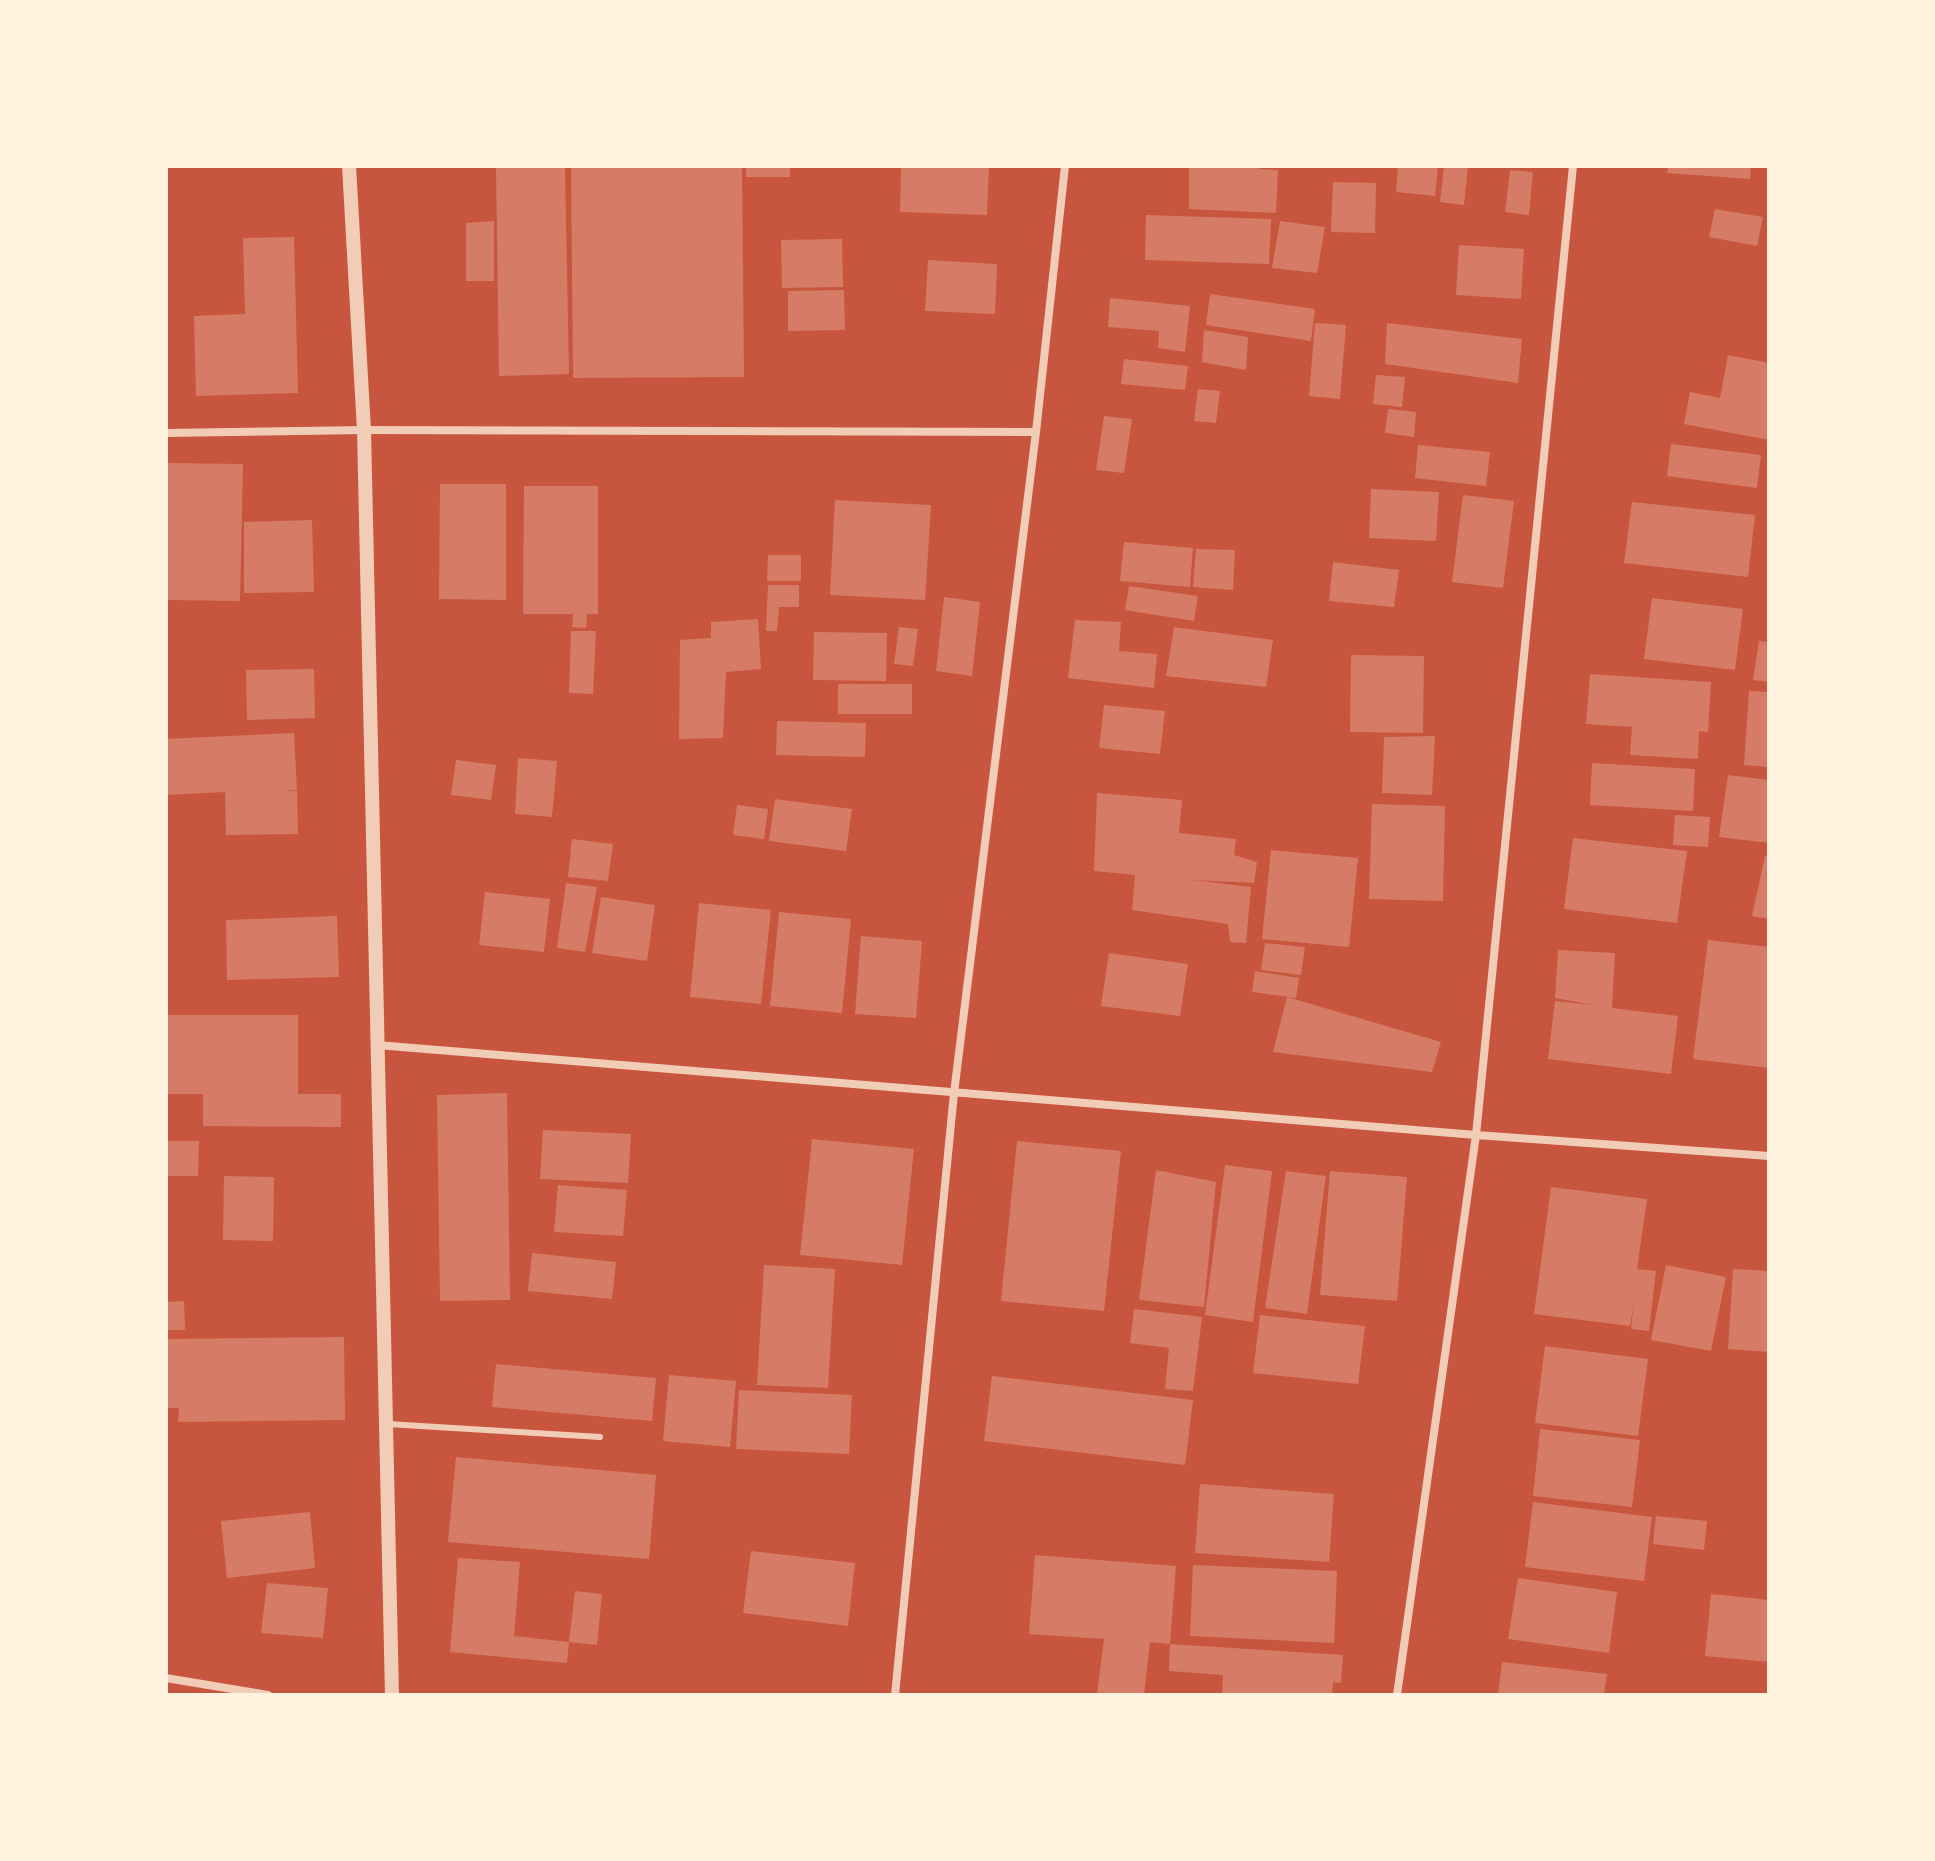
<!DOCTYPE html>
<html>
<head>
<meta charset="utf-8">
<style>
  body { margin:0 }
  #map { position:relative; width:1935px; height:1861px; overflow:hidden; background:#c8553d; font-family:"PT Sans",sans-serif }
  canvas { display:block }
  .frame { position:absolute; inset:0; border:168px solid #fff3e0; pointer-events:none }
</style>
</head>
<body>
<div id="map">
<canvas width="1935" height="1861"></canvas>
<div class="frame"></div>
</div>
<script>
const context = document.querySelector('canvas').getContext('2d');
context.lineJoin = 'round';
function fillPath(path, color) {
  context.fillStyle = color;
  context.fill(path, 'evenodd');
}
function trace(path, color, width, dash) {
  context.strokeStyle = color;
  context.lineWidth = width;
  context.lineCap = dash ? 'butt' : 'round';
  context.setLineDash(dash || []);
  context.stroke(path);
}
fillPath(new Path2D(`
  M 496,166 L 565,166 L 569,374 L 499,376 Z
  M 571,166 L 742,166 L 744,377 L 573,378 Z
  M 746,166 L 790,166 L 790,177 L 746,177 Z
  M 901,166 L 989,166 L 987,215 L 900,212 Z
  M 1189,166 L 1259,166 L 1259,169 L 1278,170 L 1276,213 L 1189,209 Z
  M 1398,166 L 1438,166 L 1435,196 L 1396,192 Z
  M 1444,166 L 1468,166 L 1464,205 L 1440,202 Z
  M 1668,166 L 1751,166 L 1750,179 L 1667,173 Z
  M 1510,170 L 1533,172 L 1529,215 L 1505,212 Z
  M 1333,182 L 1376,183 L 1375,233 L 1331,232 Z
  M 1715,209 L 1763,217 L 1757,246 L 1709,237 Z
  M 1146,215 L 1271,219 L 1269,264 L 1145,260 Z
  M 494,221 L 494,281 L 466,281 L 466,223 Z
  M 1280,221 L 1325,227 L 1317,273 L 1272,268 Z
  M 294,237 L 298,393 L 196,396 L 194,316 L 245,314 L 243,238 Z
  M 842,239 L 843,287 L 782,288 L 781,240 Z
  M 1459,245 L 1524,249 L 1521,299 L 1456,295 Z
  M 928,260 L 997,264 L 995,314 L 925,311 Z
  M 844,290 L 845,330 L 788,331 L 788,291 Z
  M 1210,294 L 1315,309 L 1311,341 L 1206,325 Z
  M 1110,298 L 1190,306 L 1185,352 L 1158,348 L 1159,331 L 1108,327 Z
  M 1315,323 L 1346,325 L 1340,399 L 1309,396 Z
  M 1387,323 L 1522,339 L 1518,383 L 1385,364 Z
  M 1204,330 L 1248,337 L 1246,370 L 1202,362 Z
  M 1728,355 L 1769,363 L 1769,440 L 1684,424 L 1690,392 L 1720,398 Z
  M 1124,359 L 1188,366 L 1185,390 L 1121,384 Z
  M 1376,375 L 1405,377 L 1402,407 L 1373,404 Z
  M 1198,389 L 1220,391 L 1216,423 L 1194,421 Z
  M 1388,409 L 1416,412 L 1414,437 L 1385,433 Z
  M 1104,416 L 1132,419 L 1124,473 L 1096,470 Z
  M 1671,444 L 1761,455 L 1757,488 L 1667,476 Z
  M 1418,445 L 1490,452 L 1486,486 L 1415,478 Z
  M 167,463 L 243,464 L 240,601 L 166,600 Z
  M 440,484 L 506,484 L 506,600 L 439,599 Z
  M 524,486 L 598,486 L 598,614 L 587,614 L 586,628 L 572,627 L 573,614 L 523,614 Z
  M 1371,489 L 1439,492 L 1436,541 L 1369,538 Z
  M 1463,495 L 1514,501 L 1503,588 L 1452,582 Z
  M 835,500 L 931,505 L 925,600 L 830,595 Z
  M 1632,502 L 1755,515 L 1748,577 L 1624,563 Z
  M 312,520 L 314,592 L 244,593 L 244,522 Z
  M 1124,542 L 1193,548 L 1190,587 L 1120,581 Z
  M 1196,549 L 1235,550 L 1233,590 L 1193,587 Z
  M 768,555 L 801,555 L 801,581 L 767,581 Z
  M 1333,562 L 1399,570 L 1394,607 L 1329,601 Z
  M 768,585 L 799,585 L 799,607 L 779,607 L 777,631 L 766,631 Z
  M 1129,586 L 1198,596 L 1194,621 L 1125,610 Z
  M 944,597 L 980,602 L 972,676 L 936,671 Z
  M 1652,598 L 1743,609 L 1735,670 L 1644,659 Z
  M 758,619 L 761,669 L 726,672 L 723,738 L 679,739 L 680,640 L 711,638 L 711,622 Z
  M 1075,620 L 1121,622 L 1119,651 L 1157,654 L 1154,688 L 1068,678 Z
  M 899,627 L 918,629 L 913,666 L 894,664 Z
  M 1174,627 L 1273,640 L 1266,687 L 1166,676 Z
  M 571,631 L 596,631 L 593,694 L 569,693 Z
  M 814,632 L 887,633 L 886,681 L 813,680 Z
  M 1759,641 L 1769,642 L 1769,682 L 1753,680 Z
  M 1351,655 L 1424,656 L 1423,733 L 1350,732 Z
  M 314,669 L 315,718 L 247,720 L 246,670 Z
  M 1590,674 L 1711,682 L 1708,732 L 1699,731 L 1698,759 L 1630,755 L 1632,727 L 1586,724 Z
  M 838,684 L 912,684 L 912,714 L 838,714 Z
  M 1749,691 L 1769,692 L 1769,767 L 1744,765 Z
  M 1104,705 L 1165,711 L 1160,754 L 1099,748 Z
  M 777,721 L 866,723 L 865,757 L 776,755 Z
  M 294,733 L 297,790 L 282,791 L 297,791 L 298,834 L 226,835 L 225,792 L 166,795 L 166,739 Z
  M 1435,736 L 1432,795 L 1382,793 L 1384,737 Z
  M 518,758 L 557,761 L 552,817 L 515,814 Z
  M 456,760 L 496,765 L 491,800 L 451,795 Z
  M 1592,763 L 1695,769 L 1693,811 L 1590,805 Z
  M 1728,775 L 1769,780 L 1769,843 L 1719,837 Z
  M 1097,793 L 1182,800 L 1179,833 L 1236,839 L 1234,855 L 1257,862 L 1254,883 L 1192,880 L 1251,887 L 1246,943 L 1230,942 L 1228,924 L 1132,910 L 1135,875 L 1094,871 Z
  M 775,799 L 852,809 L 846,851 L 769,841 Z
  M 1372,804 L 1445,806 L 1443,901 L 1369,899 Z
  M 737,805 L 768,809 L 764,839 L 733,835 Z
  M 1675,815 L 1710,817 L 1708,847 L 1673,845 Z
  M 1573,838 L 1687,851 L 1677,923 L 1564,909 Z
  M 572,839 L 613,844 L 608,881 L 568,877 Z
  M 1271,850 L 1358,858 L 1349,947 L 1262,939 Z
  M 1765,856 L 1769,857 L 1769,919 L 1752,916 Z
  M 566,883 L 597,887 L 585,952 L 557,948 Z
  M 485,892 L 550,899 L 544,952 L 479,945 Z
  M 601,897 L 655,905 L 647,961 L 592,953 Z
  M 699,903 L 771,910 L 761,1004 L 690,997 Z
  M 779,912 L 851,919 L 842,1013 L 770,1006 Z
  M 337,916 L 339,977 L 227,980 L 226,920 Z
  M 861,936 L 922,941 L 916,1018 L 855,1014 Z
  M 1708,940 L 1769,947 L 1769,1068 L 1693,1059 Z
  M 1265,943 L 1305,947 L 1301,975 L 1261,970 Z
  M 1558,950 L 1615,953 L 1612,1008 L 1678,1016 L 1671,1074 L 1548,1059 L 1555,1001 L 1594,1005 L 1555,998 Z
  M 1109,953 L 1188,964 L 1180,1016 L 1101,1006 Z
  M 1255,971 L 1299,978 L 1296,998 L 1252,992 Z
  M 1287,997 L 1441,1042 L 1432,1072 L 1273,1052 Z
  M 166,1015 L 298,1015 L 298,1094 L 341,1094 L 341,1127 L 203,1126 L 203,1094 L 166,1094 Z
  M 507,1093 L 510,1300 L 440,1301 L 437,1095 Z
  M 543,1130 L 631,1134 L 628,1183 L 540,1179 Z
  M 812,1139 L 914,1149 L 902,1265 L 800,1255 Z
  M 166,1141 L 199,1141 L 198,1176 L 166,1176 Z
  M 1017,1141 L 1121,1151 L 1104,1311 L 1001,1301 Z
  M 1225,1165 L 1272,1171 L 1253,1322 L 1205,1315 Z
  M 1156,1170 L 1216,1182 L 1204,1307 L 1139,1300 Z
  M 1286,1171 L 1326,1176 L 1307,1314 L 1265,1308 Z
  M 1330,1171 L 1407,1177 L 1397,1301 L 1320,1295 Z
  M 224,1176 L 274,1177 L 273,1241 L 223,1240 Z
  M 558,1185 L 627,1190 L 623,1236 L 554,1232 Z
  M 1551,1187 L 1647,1199 L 1637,1269 L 1656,1271 L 1649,1331 L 1631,1329 L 1634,1301 L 1630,1326 L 1534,1314 Z
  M 532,1253 L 616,1262 L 612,1299 L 528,1291 Z
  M 764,1265 L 835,1269 L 828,1388 L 757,1385 Z
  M 1666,1265 L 1726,1277 L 1711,1351 L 1651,1340 Z
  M 1733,1269 L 1769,1271 L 1769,1352 L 1728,1349 Z
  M 184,1301 L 185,1330 L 166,1330 L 166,1302 Z
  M 1134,1309 L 1202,1317 L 1193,1391 L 1165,1389 L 1169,1348 L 1130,1343 Z
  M 1260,1315 L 1365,1326 L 1358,1384 L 1253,1373 Z
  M 344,1337 L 345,1420 L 178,1422 L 179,1408 L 166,1408 L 166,1339 Z
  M 1545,1346 L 1648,1359 L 1638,1436 L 1535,1423 Z
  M 496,1364 L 656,1378 L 652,1421 L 492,1407 Z
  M 669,1375 L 736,1381 L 730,1447 L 663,1441 Z
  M 992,1376 L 1193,1400 L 1185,1465 L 984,1441 Z
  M 739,1390 L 852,1395 L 849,1454 L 736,1449 Z
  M 1540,1429 L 1640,1440 L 1632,1507 L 1533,1496 Z
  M 456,1457 L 656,1475 L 649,1559 L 448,1542 Z
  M 1200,1484 L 1334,1494 L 1329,1562 L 1195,1553 Z
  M 1533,1502 L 1652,1517 L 1644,1581 L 1525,1567 Z
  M 310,1512 L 315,1568 L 227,1578 L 221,1521 Z
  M 1656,1516 L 1707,1521 L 1704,1550 L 1653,1544 Z
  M 751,1551 L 855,1563 L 848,1626 L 743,1613 Z
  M 1035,1555 L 1176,1566 L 1170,1644 L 1150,1642 L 1144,1695 L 1097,1695 L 1104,1639 L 1029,1634 Z
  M 458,1558 L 520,1562 L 514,1636 L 569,1642 L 567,1663 L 450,1652 Z
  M 1193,1565 L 1337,1571 L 1334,1643 L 1190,1636 Z
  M 1518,1578 L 1617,1592 L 1609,1653 L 1508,1639 Z
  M 267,1583 L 328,1588 L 323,1638 L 261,1633 Z
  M 575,1591 L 602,1594 L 597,1645 L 569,1642 Z
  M 1711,1594 L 1769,1600 L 1769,1662 L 1705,1656 Z
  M 1170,1644 L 1343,1655 L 1341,1683 L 1333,1682 L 1332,1695 L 1222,1695 L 1223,1675 L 1169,1671 Z
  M 1502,1662 L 1607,1674 L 1604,1695 L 1498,1695 Z`), '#d67c66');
trace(new Path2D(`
  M 388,1424 L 600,1437`), '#f1ccb7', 6);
trace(new Path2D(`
  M 166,433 L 364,430 L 1036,432
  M 377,1045 L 1476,1135 L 1769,1156
  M 166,1678 L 268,1695
  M 895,1695 L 954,1093 L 1036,432 L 1065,166
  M 1397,1695 L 1476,1135 L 1573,166`), '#f1ccb7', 8);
trace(new Path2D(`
  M 349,166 L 364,430 L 392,1695`), '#f1ccb7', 14);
</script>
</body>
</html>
